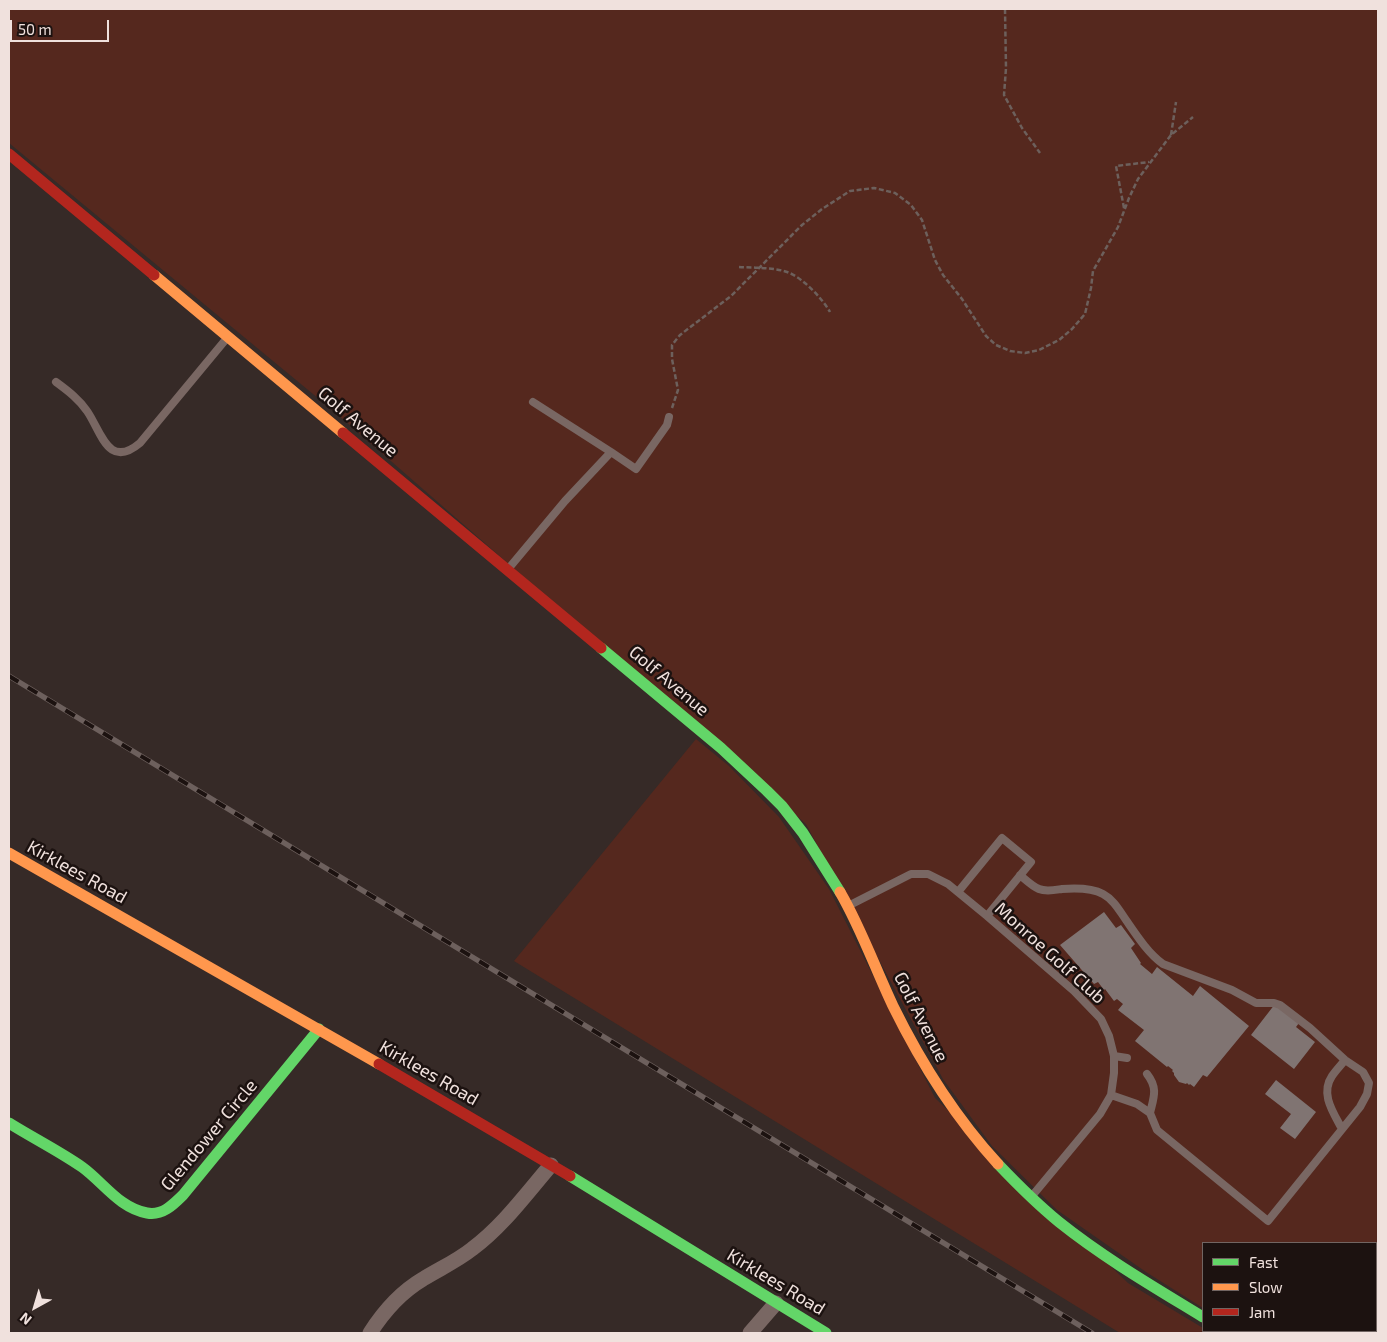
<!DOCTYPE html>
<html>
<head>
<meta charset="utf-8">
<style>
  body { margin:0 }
  #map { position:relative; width:1387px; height:1342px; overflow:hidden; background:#362a27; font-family:"Exo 2",sans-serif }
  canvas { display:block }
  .frame { position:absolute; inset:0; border:10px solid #f0e1dd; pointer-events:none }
  .legend { position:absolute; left:1202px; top:1242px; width:175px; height:90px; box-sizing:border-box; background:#1c1210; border:1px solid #716562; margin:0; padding:6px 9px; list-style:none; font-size:15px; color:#f0e1dd }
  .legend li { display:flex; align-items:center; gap:10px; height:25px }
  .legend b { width:25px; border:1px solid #716562 }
  .north { position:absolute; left:10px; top:1282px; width:50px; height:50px; -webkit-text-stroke:4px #1c1210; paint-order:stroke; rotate:219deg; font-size:14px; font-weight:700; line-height:20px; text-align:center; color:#f0e1dd }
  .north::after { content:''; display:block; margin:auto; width:18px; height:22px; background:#f0e1dd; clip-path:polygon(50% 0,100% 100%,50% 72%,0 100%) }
  .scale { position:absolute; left:10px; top:20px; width:99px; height:22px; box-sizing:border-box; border:2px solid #f0e1dd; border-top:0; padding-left:6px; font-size:15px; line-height:18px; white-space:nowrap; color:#f0e1dd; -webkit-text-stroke:4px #1c1210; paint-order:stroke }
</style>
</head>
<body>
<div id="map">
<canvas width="1387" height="1342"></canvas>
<div class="frame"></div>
<ul class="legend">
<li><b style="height:6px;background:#63d668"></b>Fast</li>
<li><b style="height:6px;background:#ff974d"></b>Slow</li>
<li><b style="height:6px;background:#b3261e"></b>Jam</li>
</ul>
<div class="north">N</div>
<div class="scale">50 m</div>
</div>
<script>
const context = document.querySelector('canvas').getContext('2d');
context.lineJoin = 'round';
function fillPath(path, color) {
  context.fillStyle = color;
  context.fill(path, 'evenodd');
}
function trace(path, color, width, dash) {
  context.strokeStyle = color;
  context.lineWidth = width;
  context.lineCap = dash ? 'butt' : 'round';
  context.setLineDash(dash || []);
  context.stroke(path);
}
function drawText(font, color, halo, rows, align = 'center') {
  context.font = font + ' "Exo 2",sans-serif';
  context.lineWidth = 5;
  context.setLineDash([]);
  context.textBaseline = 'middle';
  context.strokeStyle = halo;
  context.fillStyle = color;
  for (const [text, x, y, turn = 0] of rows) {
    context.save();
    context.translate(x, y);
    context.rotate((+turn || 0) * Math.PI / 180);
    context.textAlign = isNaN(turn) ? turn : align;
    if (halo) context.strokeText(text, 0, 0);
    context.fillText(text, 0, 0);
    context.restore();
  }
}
fillPath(new Path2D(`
  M 9,9 L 1378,9 L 1378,1280 L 1376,1284 L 1376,1243 L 1203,1243 L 1203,1308 L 1146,1272 L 1057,1210 L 992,1146 L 943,1079 L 806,824 L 336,413 L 9,143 Z
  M 696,739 L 729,766 L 779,817 L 829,889 L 935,1098 L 1128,1283 L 1203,1328 L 1203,1331 L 1208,1331 L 1212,1333 L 1120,1333 L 514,961 Z
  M 1242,1331 L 1341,1331 L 1339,1333 L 1246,1333 Z`), '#55281e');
fillPath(new Path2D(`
  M 1104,912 L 1116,928 L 1121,925 L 1135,944 L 1131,948 L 1141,963 L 1140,964 L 1152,974 L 1157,967 L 1193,996 L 1200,986 L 1249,1026 L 1207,1077 L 1203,1075 L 1194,1087 L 1190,1084 L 1189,1085 L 1187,1083 L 1186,1084 L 1179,1082 L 1174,1075 L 1174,1073 L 1172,1071 L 1173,1070 L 1168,1066 L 1167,1067 L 1135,1041 L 1144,1030 L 1118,1010 L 1123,1004 L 1117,999 L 1114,1001 L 1105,989 L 1104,990 L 1098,982 L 1094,984 L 1060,945 Z
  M 1275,1004 L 1299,1023 L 1296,1027 L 1315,1042 L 1294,1069 L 1251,1035 Z
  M 1276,1080 L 1316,1112 L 1295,1139 L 1280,1128 L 1291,1114 L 1265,1094 Z`), '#807472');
trace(new Path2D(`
  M 1005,9 L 1006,68 L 1004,95 L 1022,128 L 1040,153
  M 1171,135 L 1176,102
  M 1124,208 L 1116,166 L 1149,162
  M 739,267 C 755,268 772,267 787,272 C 802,277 822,298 830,312
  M 672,408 L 678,390 L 672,359 L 672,345 L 680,335 L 731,296 L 802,225 L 822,209 L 850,191 L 874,188 L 895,193 L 911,205 L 922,220 L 935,260 L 943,275 L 962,299 L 986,336 L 996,345 L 1010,351 L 1025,353 L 1039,350 L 1059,340 L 1072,329 L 1085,314 L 1091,288 L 1093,271 L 1118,227 L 1129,198 L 1138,179 L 1171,135 L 1193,117`), '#6d605c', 2.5, [5, 2.5]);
trace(new Path2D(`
  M 56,382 C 68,391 79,399 87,411 C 101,431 108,470 140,443 L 227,338
  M 611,452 L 636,469 L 667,425 L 669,417
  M 509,568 L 565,501 L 611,452 L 533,402
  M 1020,875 C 1026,880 1032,886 1039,889 C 1046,892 1055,890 1062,889 C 1075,888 1092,888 1103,894 C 1114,900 1119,910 1126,920 C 1137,936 1148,953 1163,964 L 1232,990 L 1256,1003 L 1274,1003 L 1280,1005 L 1310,1028 L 1345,1060 L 1363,1072 L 1369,1083 L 1367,1094 L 1360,1107 L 1268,1221 L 1157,1130 L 1150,1113 L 1137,1104 L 1111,1095
  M 958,892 L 1002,838 L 1031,862 L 987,916
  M 848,906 L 911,874 L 928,874 L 948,884 L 987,916 L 1074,991 L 1101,1019 L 1109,1036 L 1114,1056 L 1114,1073 L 1111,1095 L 1100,1114 L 1032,1196
  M 1114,1056 L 1127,1058
  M 1147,1074 C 1158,1088 1154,1097 1150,1113
  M 1342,1129 C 1333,1112 1320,1094 1332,1076 C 1336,1070 1341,1065 1345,1060`), '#796763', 8);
trace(new Path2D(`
  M 370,1333 C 384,1311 401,1292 423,1279 C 439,1269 457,1261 472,1249 C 503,1226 526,1194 551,1165
  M 750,1333 L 776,1303`), '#796763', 15);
trace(new Path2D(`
  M 601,648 L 721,748 L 767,791 L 782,806 L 803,833 L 840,892
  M 9,1123 C 33,1138 59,1151 82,1167 C 103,1182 119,1208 147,1213 C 162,1216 173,1205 183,1195 L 319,1029
  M 998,1164 C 1017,1184 1037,1204 1059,1222 C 1104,1258 1154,1287 1203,1317
  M 570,1176 L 826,1333
  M 1226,1331 L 1230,1333`), '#63d668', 11);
trace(new Path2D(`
  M 154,275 L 343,433
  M 9,853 L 379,1064
  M 840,892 C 861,928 875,968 893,1006 C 921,1063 955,1117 998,1164`), '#ff974d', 11);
trace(new Path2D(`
  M 9,154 L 154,275
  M 343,433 L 601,648
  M 379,1064 L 570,1176`), '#b3261e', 11);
const rail = new Path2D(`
  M 9,676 L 1092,1333`);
trace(rail, '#6d605d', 5.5);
trace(rail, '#1c1210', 4, [11]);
drawText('18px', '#f0e1dd', '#1c1210', [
  ["Golf Avenue",358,422,40],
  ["Golf Avenue",669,681,40],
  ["Kirklees Road",77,872,29],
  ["Monroe Golf Club",1050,953,42],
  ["Golf Avenue",921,1017,63],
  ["Kirklees Road",429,1073,30],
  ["Glendower Circle",209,1135,-50],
  ["Kirklees Road",776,1282,31]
]);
</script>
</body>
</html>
